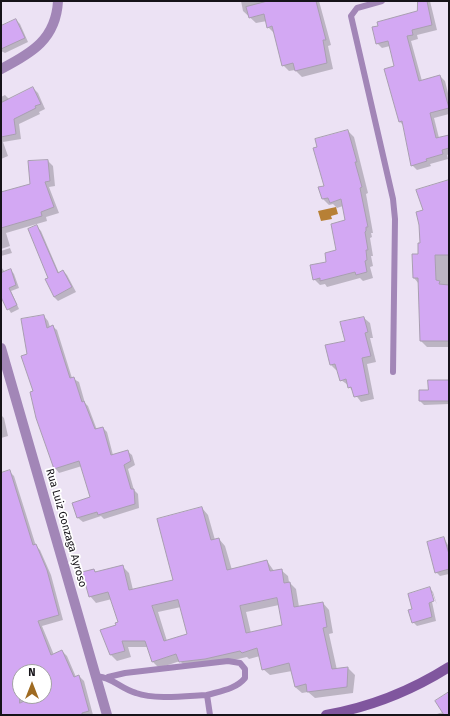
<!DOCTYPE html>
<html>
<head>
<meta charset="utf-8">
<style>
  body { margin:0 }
  #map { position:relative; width:450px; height:716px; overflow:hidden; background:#ece2f4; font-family:"Fira Sans",sans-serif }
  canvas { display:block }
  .frame { position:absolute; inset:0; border:2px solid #161319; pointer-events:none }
  .north { position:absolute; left:12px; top:664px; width:40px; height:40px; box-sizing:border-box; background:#fff; border:1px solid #a2a1a3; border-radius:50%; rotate:0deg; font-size:11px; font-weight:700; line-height:16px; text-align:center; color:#161319 }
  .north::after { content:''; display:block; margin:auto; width:14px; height:18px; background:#9f6b22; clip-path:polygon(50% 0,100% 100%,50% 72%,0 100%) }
</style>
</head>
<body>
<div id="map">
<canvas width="450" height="716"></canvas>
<div class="frame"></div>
<div class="north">N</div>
</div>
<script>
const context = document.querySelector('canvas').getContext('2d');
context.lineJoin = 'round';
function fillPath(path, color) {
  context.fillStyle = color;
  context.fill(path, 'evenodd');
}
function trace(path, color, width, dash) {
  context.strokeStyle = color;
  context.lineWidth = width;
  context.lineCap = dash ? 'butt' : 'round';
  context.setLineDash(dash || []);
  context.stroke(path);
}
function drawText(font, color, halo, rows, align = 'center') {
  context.font = font + ' "Fira Sans",sans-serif';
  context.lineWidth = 3.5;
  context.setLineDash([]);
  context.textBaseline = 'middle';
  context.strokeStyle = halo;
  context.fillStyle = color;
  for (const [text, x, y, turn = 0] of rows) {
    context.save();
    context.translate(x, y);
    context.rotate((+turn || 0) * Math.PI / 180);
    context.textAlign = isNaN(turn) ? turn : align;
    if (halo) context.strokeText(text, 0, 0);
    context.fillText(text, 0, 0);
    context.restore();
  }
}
fillPath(new Path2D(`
  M 336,207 L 338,214 L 331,216 L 332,219 L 321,221 L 318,211 Z`), '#b78035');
fillPath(new Path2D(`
  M 241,1 L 319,1 L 331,45 L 328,46 L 333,69 L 302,77 L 295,70 L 289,71 L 283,65 L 274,33 L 268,27 L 267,21 L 256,23 L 243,11 Z
  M 419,1 L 430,1 L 437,30 L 417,35 L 418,39 L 411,41 L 422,81 L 440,76 L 445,81 L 449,97 L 449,114 L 434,118 L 439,138 L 449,136 L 449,154 L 447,155 L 448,159 L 430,164 L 431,166 L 417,170 L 412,165 L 404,126 L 400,122 L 395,67 L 390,46 L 382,48 L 377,43 L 418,12 Z
  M 16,20 L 20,24 L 28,42 L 5,53 L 1,51 L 1,27 Z
  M 33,88 L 38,93 L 45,109 L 39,112 L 40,114 L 19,124 L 21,139 L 3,142 L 8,156 L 1,159 L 1,97 L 5,95 L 10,100 Z
  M 348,131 L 354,137 L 368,193 L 366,194 L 373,233 L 371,233 L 372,237 L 370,238 L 373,256 L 371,256 L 373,266 L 370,267 L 373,278 L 363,281 L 360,278 L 327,287 L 325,284 L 320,285 L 314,279 L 337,251 L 346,221 L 343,206 L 337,208 L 333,204 L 329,205 L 323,199 L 325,186 Z
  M 48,161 L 53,166 L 55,186 L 49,187 L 59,213 L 46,217 L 47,221 L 6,233 L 10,246 L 1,249 L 1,193 L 31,185 Z
  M 449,181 L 449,347 L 427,347 L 421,341 L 419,284 L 414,278 L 413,255 L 419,255 L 424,211 Z
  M 37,227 L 41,231 L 59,273 L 63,271 L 67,275 L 76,292 L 58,301 L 54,297 Z
  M 10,248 L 12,253 L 1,256 L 1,251 Z
  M 1,267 L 5,272 L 11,270 L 14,274 L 19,288 L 11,291 L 19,309 L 11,313 L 1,296 Z
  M 44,316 L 48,321 L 50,327 L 52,326 L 57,330 L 72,378 L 79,382 L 85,403 L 88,406 L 97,430 L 103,428 L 107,432 L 113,455 L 127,451 L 132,455 L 135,465 L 128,469 L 134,490 L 138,494 L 139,508 L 104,519 L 101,516 L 83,522 L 78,518 L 74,504 L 92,498 L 82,466 L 59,473 L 55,468 L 34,392 L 28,354 Z
  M 364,318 L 370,323 L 373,338 L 370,338 L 376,362 L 367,364 L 374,399 L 361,402 L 348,385 L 341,380 L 338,370 L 336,370 L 331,365 Z
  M 449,381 L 449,404 L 424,405 L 420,401 L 429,391 Z
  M 1,415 L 4,418 L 8,436 L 1,438 Z
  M 9,471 L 14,476 L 36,546 L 40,550 L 51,575 L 63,620 L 42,626 L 54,655 L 62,651 L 67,656 L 76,677 L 79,676 L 84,681 L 93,715 L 1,715 L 1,475 ZM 20,672 L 44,672 L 44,696 L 20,696 Z
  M 202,508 L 208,515 L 215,540 L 219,539 L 225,546 L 232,570 L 267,561 L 274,571 L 281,570 L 288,576 L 289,582 L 296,589 L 299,607 L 323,603 L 329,610 L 333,633 L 329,634 L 337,670 L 348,668 L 355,675 L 353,693 L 315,698 L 308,692 L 302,693 L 295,687 L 292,671 L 270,675 L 263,669 L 260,656 L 249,659 L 247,657 L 212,665 L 187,668 L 180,661 L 159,668 L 153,662 L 148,647 L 128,647 L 131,657 L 117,661 L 111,655 L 101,630 L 117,626 L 119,623 L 112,599 L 96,603 L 90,596 L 94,570 L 97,573 L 122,566 L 129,573 L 133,590 L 174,580 ZM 279,605 L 283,626 L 251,633 L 246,612 ZM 181,607 L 189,635 L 167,641 L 158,612 Z
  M 444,538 L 449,547 L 449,574 L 440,576 L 436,572 Z
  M 429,588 L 433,592 L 437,605 L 432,592 L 430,592 L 436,621 L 417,626 L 413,622 L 414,609 Z
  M 449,693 L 449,715 L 434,715 L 443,712 Z`), '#0003');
const building = new Path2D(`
  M 268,1 L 316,1 L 326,40 L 323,40 L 327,63 L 295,71 L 293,63 L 282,66 L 272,26 L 267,28 L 264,14 L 249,18 L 246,7 Z
  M 418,1 L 427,1 L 432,25 L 412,30 L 413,35 L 407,36 L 419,81 L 440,75 L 449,108 L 430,113 L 436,138 L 449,135 L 449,148 L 442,150 L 443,154 L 426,159 L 427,161 L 411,166 L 402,121 L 399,122 L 384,69 L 394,66 L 388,41 L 376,44 L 372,27 L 378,26 L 377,22 L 417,11 Z
  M 16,19 L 25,38 L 1,49 L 1,26 Z
  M 33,87 L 41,104 L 35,106 L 36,108 L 14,119 L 16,134 L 1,137 L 1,103 Z
  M 348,130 L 357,162 L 355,162 L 362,187 L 360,188 L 368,227 L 366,227 L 366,231 L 365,232 L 368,250 L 366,250 L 367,260 L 365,261 L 367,272 L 356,275 L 355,272 L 320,281 L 320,278 L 313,280 L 310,265 L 326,262 L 325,253 L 336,250 L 331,224 L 345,220 L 341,199 L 330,203 L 328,198 L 322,199 L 318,187 L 324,186 L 313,148 L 317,147 L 315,139 Z
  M 48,160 L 50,181 L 45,182 L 54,207 L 41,212 L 42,216 L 1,228 L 1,192 L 30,184 L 28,161 Z
  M 449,180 L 449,255 L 435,255 L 436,280 L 440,281 L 439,284 L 449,285 L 449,341 L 420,341 L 418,278 L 413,278 L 412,254 L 418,254 L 418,243 L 420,243 L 419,225 L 416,212 L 423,210 L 416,190 Z
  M 37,225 L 58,273 L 63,270 L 72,287 L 54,297 L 45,279 L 48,278 L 28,229 Z
  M 11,269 L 16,285 L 9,288 L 17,305 L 7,310 L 1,297 L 1,273 Z
  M 44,315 L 47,328 L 53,325 L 70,378 L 74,377 L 82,402 L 84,401 L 95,429 L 103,427 L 111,455 L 128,450 L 131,461 L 124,465 L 131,489 L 134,489 L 135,504 L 98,515 L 97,512 L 77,518 L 72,503 L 90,497 L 79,461 L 54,469 L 36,418 L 30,392 L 33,391 L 21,356 L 27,354 L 21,319 Z
  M 364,317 L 368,332 L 365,333 L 371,356 L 362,358 L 369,394 L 354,397 L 351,387 L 348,388 L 346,379 L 340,381 L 335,364 L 330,365 L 325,345 L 345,341 L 340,322 Z
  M 428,380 L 449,380 L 449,401 L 419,401 L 419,390 L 428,390 Z
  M 10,470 L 33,545 L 36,544 L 47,570 L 59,615 L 38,621 L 51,655 L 62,650 L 74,677 L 79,675 L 89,711 L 82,713 L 82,715 L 1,715 L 1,473 ZM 20,672 L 44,672 L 44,696 L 35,696 L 20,703 Z
  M 202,507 L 211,540 L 219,538 L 227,570 L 267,560 L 270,571 L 282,569 L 284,583 L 290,582 L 294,607 L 323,602 L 327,627 L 323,628 L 332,669 L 348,667 L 347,687 L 307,692 L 306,684 L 295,687 L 289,663 L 262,670 L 257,648 L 242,653 L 240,651 L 205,659 L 179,662 L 176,654 L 152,662 L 145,641 L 122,641 L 125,651 L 110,655 L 100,630 L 116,625 L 115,623 L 118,622 L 108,592 L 89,597 L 82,572 L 94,569 L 95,572 L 123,565 L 129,590 L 173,580 L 157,519 ZM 277,598 L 282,625 L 246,633 L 240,606 ZM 178,600 L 187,634 L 164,641 L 152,606 Z
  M 444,537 L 449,554 L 449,569 L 435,573 L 427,542 Z
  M 430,587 L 434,601 L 429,603 L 432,617 L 412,623 L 408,610 L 412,609 L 408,594 Z
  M 449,692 L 449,715 L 444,715 L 435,701 Z`);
fillPath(building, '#d3a8f3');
trace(building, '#a89eb0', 1);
trace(new Path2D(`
  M 382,1 L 357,8 L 351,16 L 393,199 L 395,219 L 393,372
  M 96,676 C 114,678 119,688 136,693 C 155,700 186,696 207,695
  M 108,677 L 125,673 L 228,661 L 240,663 L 245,669 L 245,678 C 236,689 221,691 207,695 L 210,715`), '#a286b7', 6);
trace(new Path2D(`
  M 1,69 C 32,53 56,39 58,1
  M 1,348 L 107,715`), '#a286b7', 10);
trace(new Path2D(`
  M 326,715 C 371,707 411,691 449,667`), '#80569e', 10);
drawText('11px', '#161319', '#fff', [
  ["Rua Luiz Gonzaga Ayroso",66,528,74]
]);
</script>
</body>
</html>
